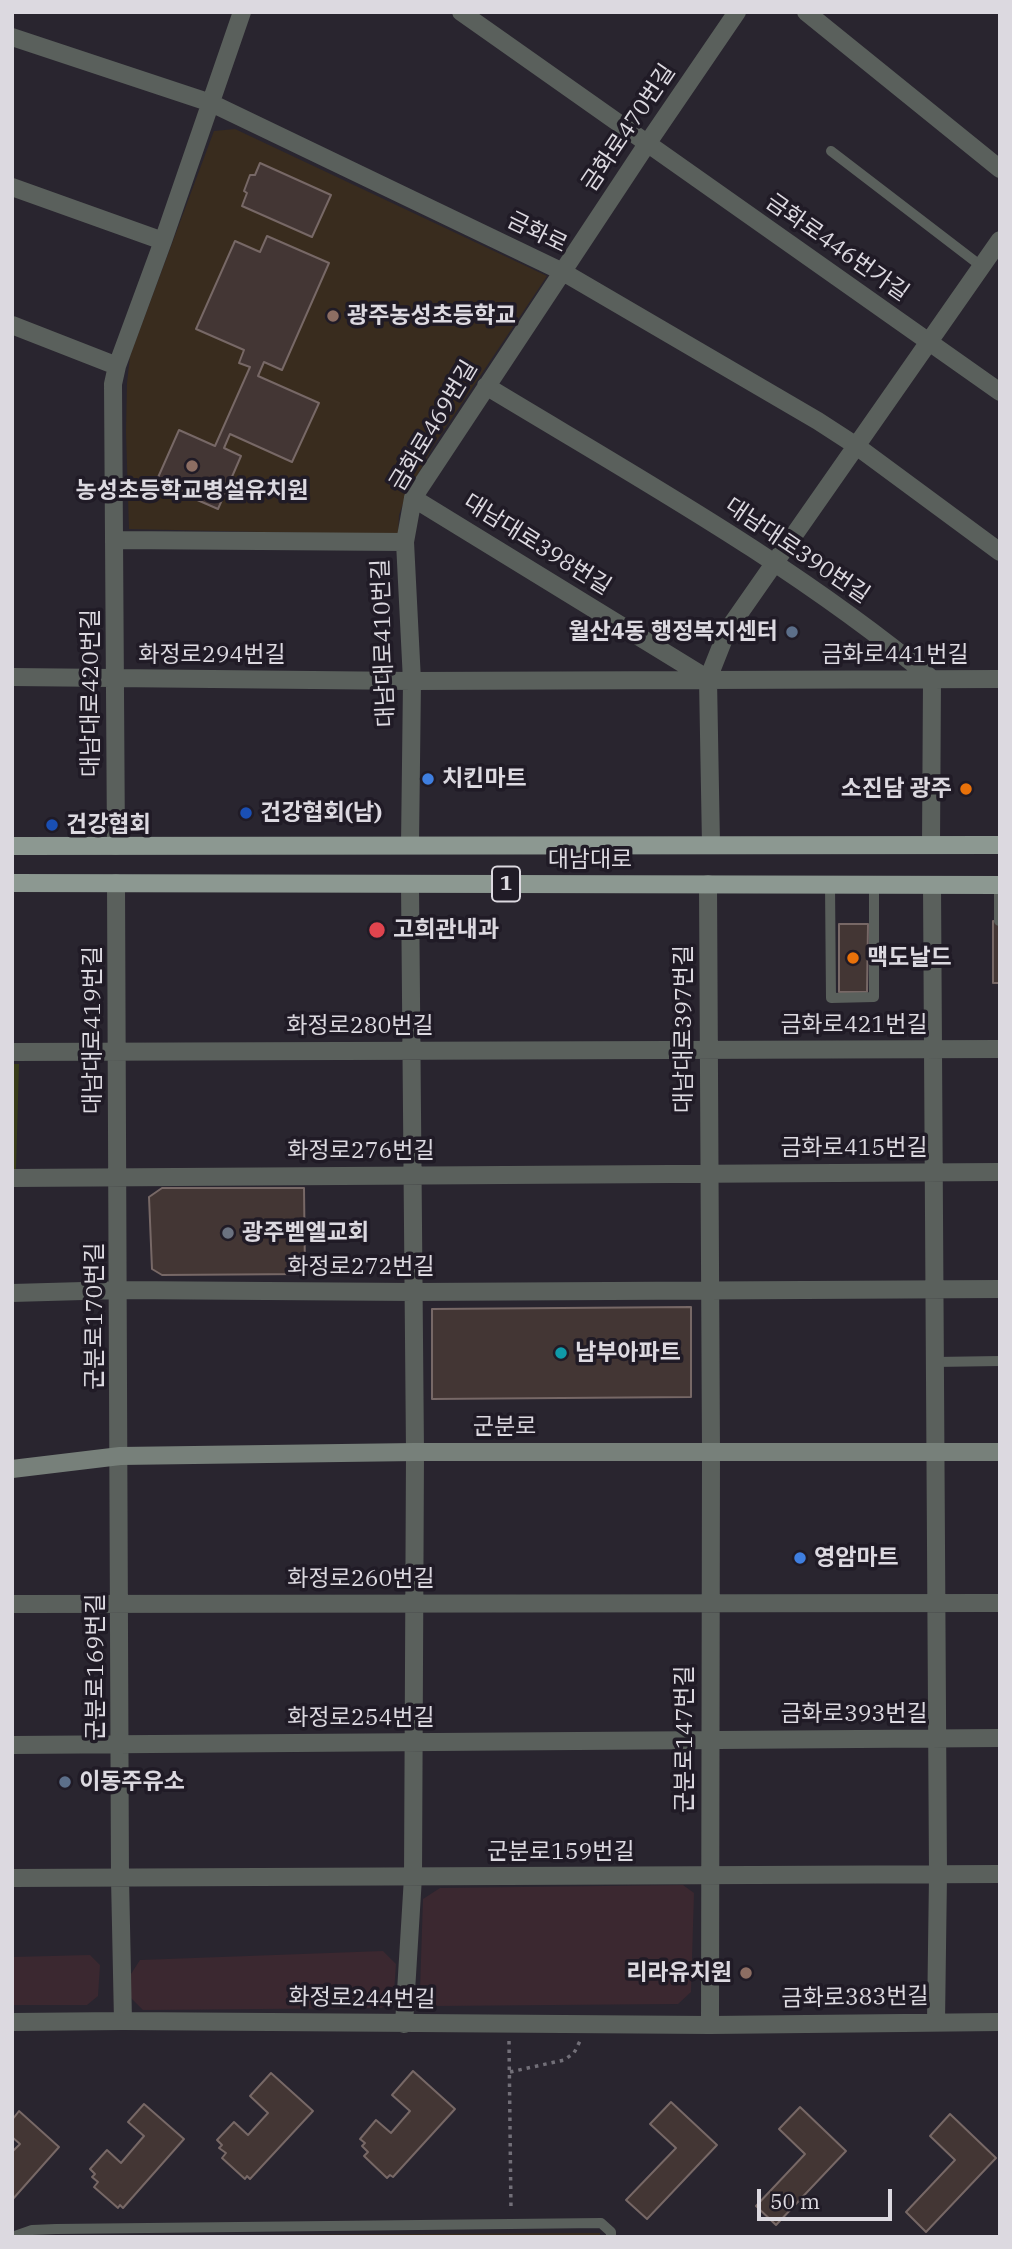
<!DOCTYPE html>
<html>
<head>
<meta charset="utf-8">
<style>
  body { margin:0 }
  #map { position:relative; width:1012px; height:2249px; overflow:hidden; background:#29252f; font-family:"IBM Plex Serif",serif }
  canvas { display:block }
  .frame { position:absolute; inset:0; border:14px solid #dcd9e0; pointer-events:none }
  .scale { position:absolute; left:757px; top:2189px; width:135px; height:32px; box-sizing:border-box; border:4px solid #dcd9e0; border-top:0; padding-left:9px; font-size:21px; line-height:24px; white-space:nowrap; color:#dcd9e0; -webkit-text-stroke:5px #201b26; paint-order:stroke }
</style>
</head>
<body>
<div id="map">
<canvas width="1012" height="2249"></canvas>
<div class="frame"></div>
<div class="scale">50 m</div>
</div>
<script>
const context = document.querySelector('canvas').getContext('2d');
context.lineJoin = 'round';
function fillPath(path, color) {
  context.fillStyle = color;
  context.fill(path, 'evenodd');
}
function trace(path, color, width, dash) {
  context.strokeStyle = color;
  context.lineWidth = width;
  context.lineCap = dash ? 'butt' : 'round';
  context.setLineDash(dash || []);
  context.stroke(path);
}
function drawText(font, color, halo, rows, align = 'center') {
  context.font = font + ' "IBM Plex Serif","Noto Sans KR",serif';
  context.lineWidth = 7;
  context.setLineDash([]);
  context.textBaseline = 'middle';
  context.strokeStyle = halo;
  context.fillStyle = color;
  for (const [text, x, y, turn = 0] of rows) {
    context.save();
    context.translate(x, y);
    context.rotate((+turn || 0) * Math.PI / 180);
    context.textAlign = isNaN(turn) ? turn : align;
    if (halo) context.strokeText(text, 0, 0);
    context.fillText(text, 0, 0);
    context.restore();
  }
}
fillPath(new Path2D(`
  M 683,1885 L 694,1893 L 691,1992 L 678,2004 L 433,2006 L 420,1990 L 423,1899 L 440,1888 Z
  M 383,1951 L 396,1964 L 394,1993 L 382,2008 L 143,2010 L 131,1998 L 131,1974 L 140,1960 Z
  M 90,1955 L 100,1965 L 98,1996 L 87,2005 L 12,2005 L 12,1957 Z`), '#3b2830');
fillPath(new Path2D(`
  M 235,129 L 547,276 L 434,445 L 405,498 L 399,515 L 398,535 L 129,529 L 126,432 L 127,383 L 130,356 L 214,131 Z
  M 600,2233 L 600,2237 L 248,2235 Z`), '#392c1e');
fillPath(new Path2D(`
  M 12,1064 L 19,1064 L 16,1170 L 12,1170 Z`), '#383c18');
const building = new Path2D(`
  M 260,163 L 331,195 L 312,237 L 242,206 L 247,193 L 244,191 L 250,175 L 255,175 Z
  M 267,236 L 329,263 L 282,370 L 264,362 L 258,376 L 319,403 L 292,462 L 230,434 L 224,448 L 241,456 L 218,509 L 156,482 L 179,430 L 215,446 L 250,367 L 239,363 L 244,350 L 196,329 L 235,241 L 260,252 Z
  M 993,921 L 1000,921 L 1000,983 L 993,983 Z
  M 839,924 L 868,924 L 867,992 L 839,992 Z
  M 162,1188 L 304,1188 L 305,1274 L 162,1275 L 152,1269 L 149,1197 Z
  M 691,1307 L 691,1397 L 432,1399 L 432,1309 Z
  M 413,2071 L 455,2109 L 393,2177 L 390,2175 L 387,2178 L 364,2156 L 368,2152 L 362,2146 L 365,2143 L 360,2139 L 376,2120 L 391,2133 L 410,2111 L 392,2095 Z
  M 271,2073 L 313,2111 L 250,2179 L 247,2176 L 245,2179 L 222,2158 L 226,2153 L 219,2148 L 222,2145 L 217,2140 L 234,2122 L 248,2135 L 268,2113 L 250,2096 Z
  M 671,2102 L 717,2145 L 647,2219 L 626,2200 L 676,2148 L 650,2124 Z
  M 144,2104 L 184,2139 L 123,2208 L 120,2205 L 118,2208 L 94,2187 L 98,2182 L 92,2177 L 95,2174 L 90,2169 L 107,2150 L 121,2163 L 144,2136 L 128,2122 Z
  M 800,2107 L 846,2151 L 776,2225 L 756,2206 L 805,2154 L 779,2129 Z
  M 19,2111 L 59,2147 L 12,2200 L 12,2152 L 20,2144 L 12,2137 L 12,2120 Z
  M 950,2114 L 996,2158 L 926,2232 L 906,2212 L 955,2160 L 930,2136 Z`);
fillPath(building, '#433634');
trace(building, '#776866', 2);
trace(new Path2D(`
  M 509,2041 L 511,2211
  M 510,2072 L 564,2060 L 574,2053 L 581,2039`), '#726f78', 3.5, [3.5, 5]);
trace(new Path2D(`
  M 831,151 L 981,266
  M 830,885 L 831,998 L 874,997 L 874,885
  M 999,921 L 999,885
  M 935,1362 L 1000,1361
  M 12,2237 L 32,2230 L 56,2229 L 601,2223 L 611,2232 L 611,2237`), '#5a605c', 10);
trace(new Path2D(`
  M 461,12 L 1000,392
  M 806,12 L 1000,169
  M 12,37 L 211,103 L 563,272 L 818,421 L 855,445 L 1000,552
  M 12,187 L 163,241
  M 12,325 L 117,366
  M 486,386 C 638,478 795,565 932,679 L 931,845
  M 413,498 L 708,679
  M 115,540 L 405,542
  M 12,677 L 412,681 L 1000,679
  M 410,845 L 412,681 L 405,542 L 413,498 L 647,144 L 737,12
  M 711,845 L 708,679 L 727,631 L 1000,240
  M 116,846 L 113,384 L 117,366 L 163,241 L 242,12
  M 116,883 L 120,1878 L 123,2021
  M 708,884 L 711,1451 L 710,2025
  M 932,885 L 938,1875 L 936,2022
  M 12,1052 L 1000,1049
  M 12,1178 L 1000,1172
  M 12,1293 L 119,1290 L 414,1292 L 1000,1289
  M 12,1604 L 1000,1603
  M 12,1745 L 1000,1738
  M 12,1878 L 1000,1874
  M 12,2022 L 123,2021 L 710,2025 L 1000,2022
  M 404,2024 L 413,1877 L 415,1452 L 410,884`), '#5a605c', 18);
trace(new Path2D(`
  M 12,1469 L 120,1456 L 415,1452 L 1000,1452`), '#77807a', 18);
trace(new Path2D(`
  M 12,846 L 1000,845
  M 12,883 L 1000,885`), '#8c9891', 18);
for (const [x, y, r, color] of [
  [333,316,7,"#8d6e63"],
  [192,466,7,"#8d6e63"],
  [792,632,7,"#5c6f8a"],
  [428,779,7,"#3f7fe0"],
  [966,789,7,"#e8710a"],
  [246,813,7,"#1a4fb4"],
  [52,825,7,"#1a4fb4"],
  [377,930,9,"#e0444e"],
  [853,958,7,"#e8710a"],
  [228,1233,7,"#6b7280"],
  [561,1353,7,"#0f9aa8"],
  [800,1558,7,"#3f7fe0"],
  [65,1782,7,"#5c6f8a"],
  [746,1973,7,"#8d6e63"]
]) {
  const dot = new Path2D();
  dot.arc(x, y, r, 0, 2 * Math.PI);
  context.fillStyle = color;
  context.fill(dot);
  trace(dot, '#201b26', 2.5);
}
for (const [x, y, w] of [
  [506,884,28]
]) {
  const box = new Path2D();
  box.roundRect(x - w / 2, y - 17.5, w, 35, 5);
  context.fillStyle = '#201b26';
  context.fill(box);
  trace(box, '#dcd9e0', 2);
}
drawText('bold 21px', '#dcd9e0', null, [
  ["1",506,884]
]);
drawText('23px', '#dcd9e0', '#201b26', [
  ["금화로470번길",629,128,-56],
  ["금화로",537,233,26],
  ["금화로446번가길",837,248,35],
  ["금화로469번길",434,426,-59],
  ["대남대로398번길",537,545,32],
  ["대남대로390번길",797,551,34],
  ["대남대로410번길",384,643,-92],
  ["화정로294번길",212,655],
  ["금화로441번길",895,655],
  ["대남대로420번길",91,693,-90],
  ["대남대로",590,860],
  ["금화로421번길",854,1025],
  ["화정로280번길",360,1026],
  ["대남대로397번길",684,1029,-90],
  ["대남대로419번길",93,1030,-90],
  ["금화로415번길",854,1148],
  ["화정로276번길",361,1151],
  ["화정로272번길",361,1267],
  ["군분로170번길",95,1316,-90],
  ["군분로",505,1427],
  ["화정로260번길",361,1579],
  ["군분로169번길",96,1667,-90],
  ["금화로393번길",854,1714],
  ["화정로254번길",361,1718],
  ["군분로147번길",685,1739,-90],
  ["군분로159번길",561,1852],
  ["금화로383번길",855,1998,-1],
  ["화정로244번길",362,1999,1]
]);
drawText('bold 23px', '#dcd9e0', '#201b26', [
  ["광주농성초등학교",347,316],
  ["농성초등학교병설유치원",192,491,"center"],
  ["월산4동 행정복지센터",778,632,"right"],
  ["치킨마트",442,779],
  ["소진담 광주",952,789,"right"],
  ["건강협회(남)",260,813],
  ["건강협회",66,825],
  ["고희관내과",393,930],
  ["맥도날드",867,958],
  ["광주벧엘교회",242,1233],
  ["남부아파트",575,1353],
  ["영암마트",814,1558],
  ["이동주유소",79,1782],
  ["리라유치원",732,1973,"right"]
], 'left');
</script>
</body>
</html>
